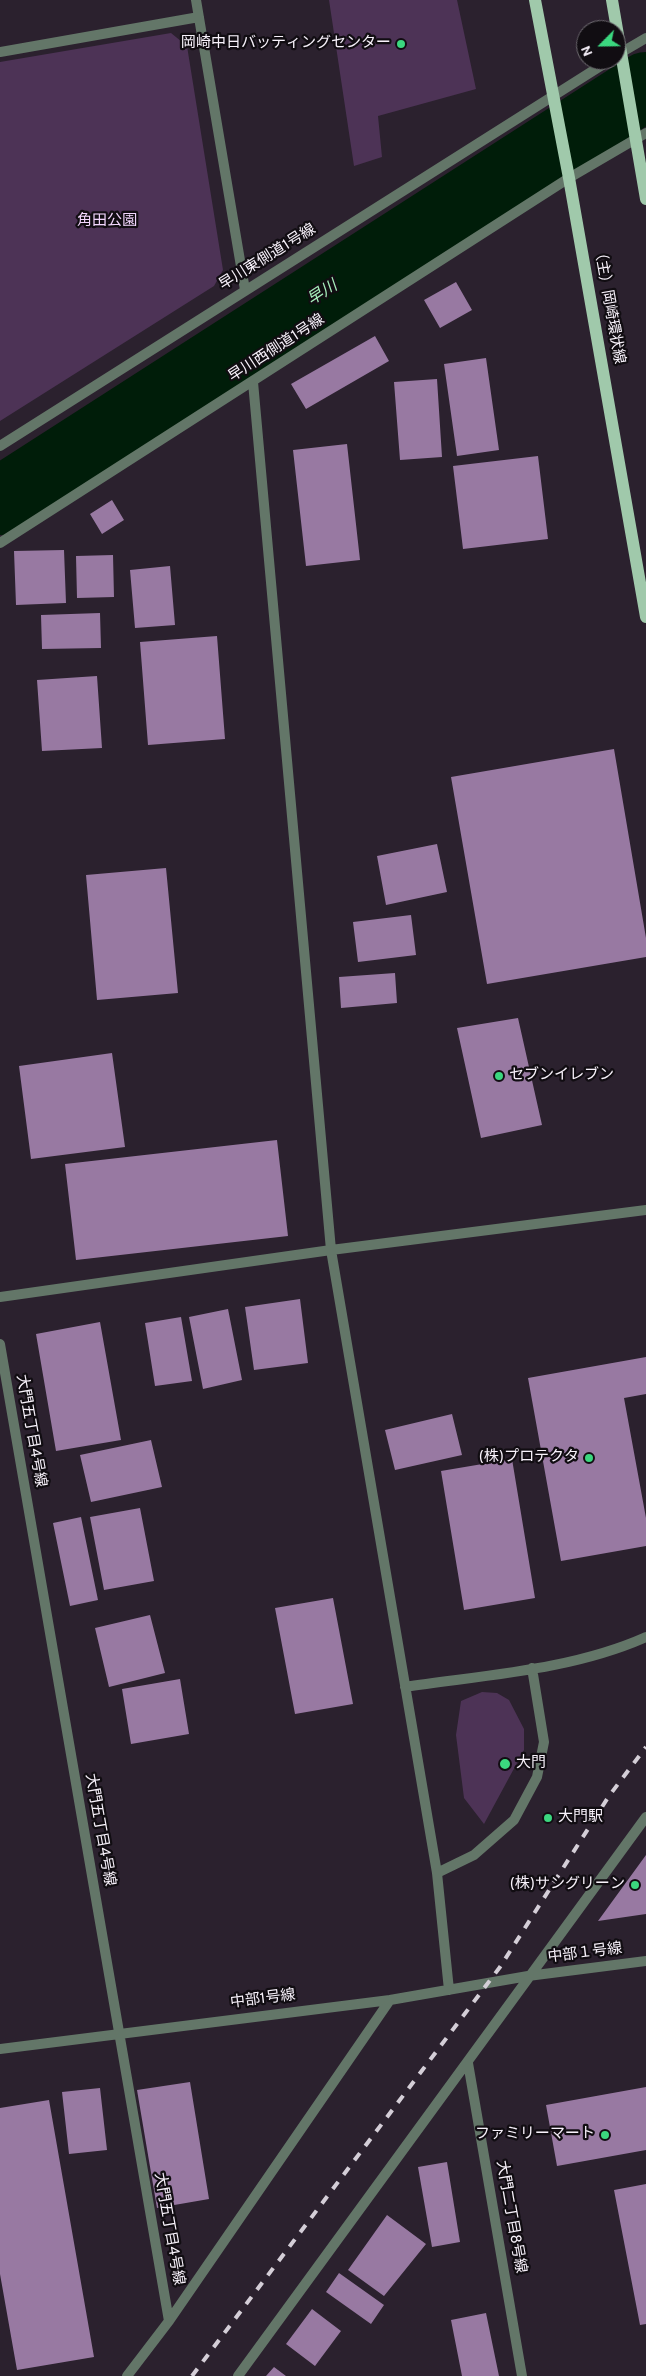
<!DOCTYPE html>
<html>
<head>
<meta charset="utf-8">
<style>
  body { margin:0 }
  #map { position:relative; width:646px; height:2376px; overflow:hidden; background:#2b212e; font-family:Overpass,sans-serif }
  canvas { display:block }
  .north { position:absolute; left:576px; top:20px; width:50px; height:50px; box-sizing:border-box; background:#110d12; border:1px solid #6d696f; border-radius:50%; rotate:247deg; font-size:14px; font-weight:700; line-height:20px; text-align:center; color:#f8f2fb }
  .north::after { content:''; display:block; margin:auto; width:18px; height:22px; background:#3bd77f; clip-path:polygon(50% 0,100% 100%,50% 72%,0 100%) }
</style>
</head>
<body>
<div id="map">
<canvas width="646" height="2376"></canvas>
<div class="north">N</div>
</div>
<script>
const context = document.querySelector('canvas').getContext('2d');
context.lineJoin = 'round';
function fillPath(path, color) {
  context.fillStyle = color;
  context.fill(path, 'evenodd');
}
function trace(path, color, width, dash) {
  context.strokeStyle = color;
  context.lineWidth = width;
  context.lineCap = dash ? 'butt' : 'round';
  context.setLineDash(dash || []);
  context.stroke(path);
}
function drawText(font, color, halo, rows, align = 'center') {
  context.font = font + ' Overpass,"Noto Sans JP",sans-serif';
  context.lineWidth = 4.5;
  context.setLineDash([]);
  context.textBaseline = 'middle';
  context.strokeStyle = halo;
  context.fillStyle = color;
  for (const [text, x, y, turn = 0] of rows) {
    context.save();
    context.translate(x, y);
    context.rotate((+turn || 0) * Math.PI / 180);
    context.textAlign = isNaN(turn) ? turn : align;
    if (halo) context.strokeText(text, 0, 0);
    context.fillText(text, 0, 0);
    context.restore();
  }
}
fillPath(new Path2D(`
  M 329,0 L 457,0 L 476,89 L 378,116 L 382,157 L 354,166 Z
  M 171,33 L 187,46 L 223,270 L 214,286 L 0,421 L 0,62 Z
  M 482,1692 L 497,1693 L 509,1700 L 524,1729 L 524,1750 L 484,1824 L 464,1798 L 456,1735 L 461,1701 Z`), '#4d3356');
trace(new Path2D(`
  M 0,501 L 646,86`), '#001d09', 68);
fillPath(new Path2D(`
  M 456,282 L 472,310 L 440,328 L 424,300 Z
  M 375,336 L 389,361 L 306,409 L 291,384 Z
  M 486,358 L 499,450 L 457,456 L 444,364 Z
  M 437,379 L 442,457 L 400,460 L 394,382 Z
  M 347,444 L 360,560 L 306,566 L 293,450 Z
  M 538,456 L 548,539 L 463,549 L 453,466 Z
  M 112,500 L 124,520 L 102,534 L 90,514 Z
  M 64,550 L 66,603 L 16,605 L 14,551 Z
  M 113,555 L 114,597 L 77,598 L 76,556 Z
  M 170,566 L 175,625 L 135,628 L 130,570 Z
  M 100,613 L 101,648 L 42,649 L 41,615 Z
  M 217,636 L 225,739 L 148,745 L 140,642 Z
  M 97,676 L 102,748 L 42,751 L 37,680 Z
  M 614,749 L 646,938 L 646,957 L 487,984 L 451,777 Z
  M 437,844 L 447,892 L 386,905 L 377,856 Z
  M 166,868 L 178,993 L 97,1000 L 86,875 Z
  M 411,915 L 416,955 L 358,962 L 353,922 Z
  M 395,973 L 397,1003 L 341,1008 L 339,977 Z
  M 518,1018 L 542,1125 L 481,1138 L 457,1028 Z
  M 112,1053 L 125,1147 L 31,1159 L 19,1066 Z
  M 277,1140 L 288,1236 L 76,1260 L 65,1164 Z
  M 300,1299 L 308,1363 L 254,1370 L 245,1307 Z
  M 228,1309 L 242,1380 L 203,1389 L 189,1317 Z
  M 181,1317 L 192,1381 L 155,1386 L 145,1323 Z
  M 100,1322 L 121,1440 L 56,1451 L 36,1334 Z
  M 646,1357 L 646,1394 L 624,1398 L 646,1518 L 646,1546 L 561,1561 L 528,1378 Z
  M 452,1414 L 462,1455 L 395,1470 L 385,1430 Z
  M 151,1440 L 162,1487 L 91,1502 L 80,1455 Z
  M 512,1459 L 535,1598 L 464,1610 L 441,1471 Z
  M 140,1508 L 154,1581 L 104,1590 L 90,1517 Z
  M 81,1517 L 98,1600 L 70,1606 L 53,1523 Z
  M 333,1598 L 353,1704 L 295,1714 L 275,1608 Z
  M 150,1615 L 165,1673 L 109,1687 L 95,1628 Z
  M 180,1679 L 189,1734 L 131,1744 L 122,1689 Z
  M 646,1855 L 646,1914 L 598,1921 Z
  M 190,2082 L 209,2199 L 157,2208 L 137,2090 Z
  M 646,2087 L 646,2150 L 557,2166 L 546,2105 Z
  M 100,2088 L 107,2150 L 69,2154 L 62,2092 Z
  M 49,2100 L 94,2357 L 17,2370 L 0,2274 L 0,2108 Z
  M 447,2162 L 460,2242 L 432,2247 L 418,2167 Z
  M 646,2184 L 646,2324 L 640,2325 L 614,2190 Z
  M 387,2215 L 426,2244 L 384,2296 L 348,2270 Z
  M 339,2273 L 384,2305 L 371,2324 L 326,2292 Z
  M 312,2309 L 341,2331 L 315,2366 L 286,2344 Z
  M 486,2313 L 499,2376 L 462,2376 L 451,2320 Z
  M 274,2367 L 286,2376 L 266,2376 Z`), '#9879a2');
trace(new Path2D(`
  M 196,0 L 245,290
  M 0,52 L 199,17
  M 617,55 L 646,38
  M 253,382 L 331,1250 L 437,1873 L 449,1990
  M 0,446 L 610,60
  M 0,543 L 569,178 L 646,133
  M 0,1297 L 331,1250 L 646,1210
  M 0,1344 L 169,2321
  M 405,1687 C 485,1675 572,1670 646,1637
  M 437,1873 L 474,1855 L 514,1820 L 537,1777 L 544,1742 L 532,1668
  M 0,2049 L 390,2000 L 528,1976 L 646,1961
  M 468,2063 L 522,2376
  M 127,2376 L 169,2321 L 390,2000
  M 238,2376 L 646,1817`), '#637668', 10);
trace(new Path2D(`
  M 535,0 L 569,178 L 646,617
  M 612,0 L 646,199`), '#a0c9ab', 12);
trace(new Path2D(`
  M 192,2376 L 500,1967 L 609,1796 L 646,1747`), '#d4ced7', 4, [9, 9]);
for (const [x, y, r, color] of [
  [401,44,5,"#3bd77f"],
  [499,1076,5,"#3bd77f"],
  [589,1458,5,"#3bd77f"],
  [505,1764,6,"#3bd77f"],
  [548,1818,5,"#3bd77f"],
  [635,1885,5,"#3bd77f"],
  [605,2135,5,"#3bd77f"]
]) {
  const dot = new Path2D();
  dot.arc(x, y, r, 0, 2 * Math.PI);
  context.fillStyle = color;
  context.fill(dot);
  trace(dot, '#110d12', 2);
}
drawText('15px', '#f8f2fb', '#110d12', [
  ["岡崎中日バッティングセンター",391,44],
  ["セブンイレブン",509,1076,"left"],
  ["(株)プロテクタ",579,1458],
  ["大門",516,1764,"left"],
  ["大門駅",558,1818,"left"],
  ["(株)サングリーン",625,1885],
  ["ファミリーマート",595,2135]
], 'right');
drawText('15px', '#f2d6fd', '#110d12', [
  ["角田公園",107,222]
]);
drawText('15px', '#f8f2fb', '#110d12', [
  ["早川東側道1号線",268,258,-32],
  ["（主）岡崎環状線",608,305,80],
  ["早川西側道1号線",277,349,-33],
  ["大門五丁目4号線",30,1431,80],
  ["大門五丁目4号線",99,1830,80],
  ["中部１号線",585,1954,-7],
  ["中部1号線",263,2000,-7],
  ["大門二丁目8号線",510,2217,80],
  ["大門五丁目4号線",168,2229,80]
]);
drawText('italic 16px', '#a6eebc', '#110d12', [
  ["早川",323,294,-33]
]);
</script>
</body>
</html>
